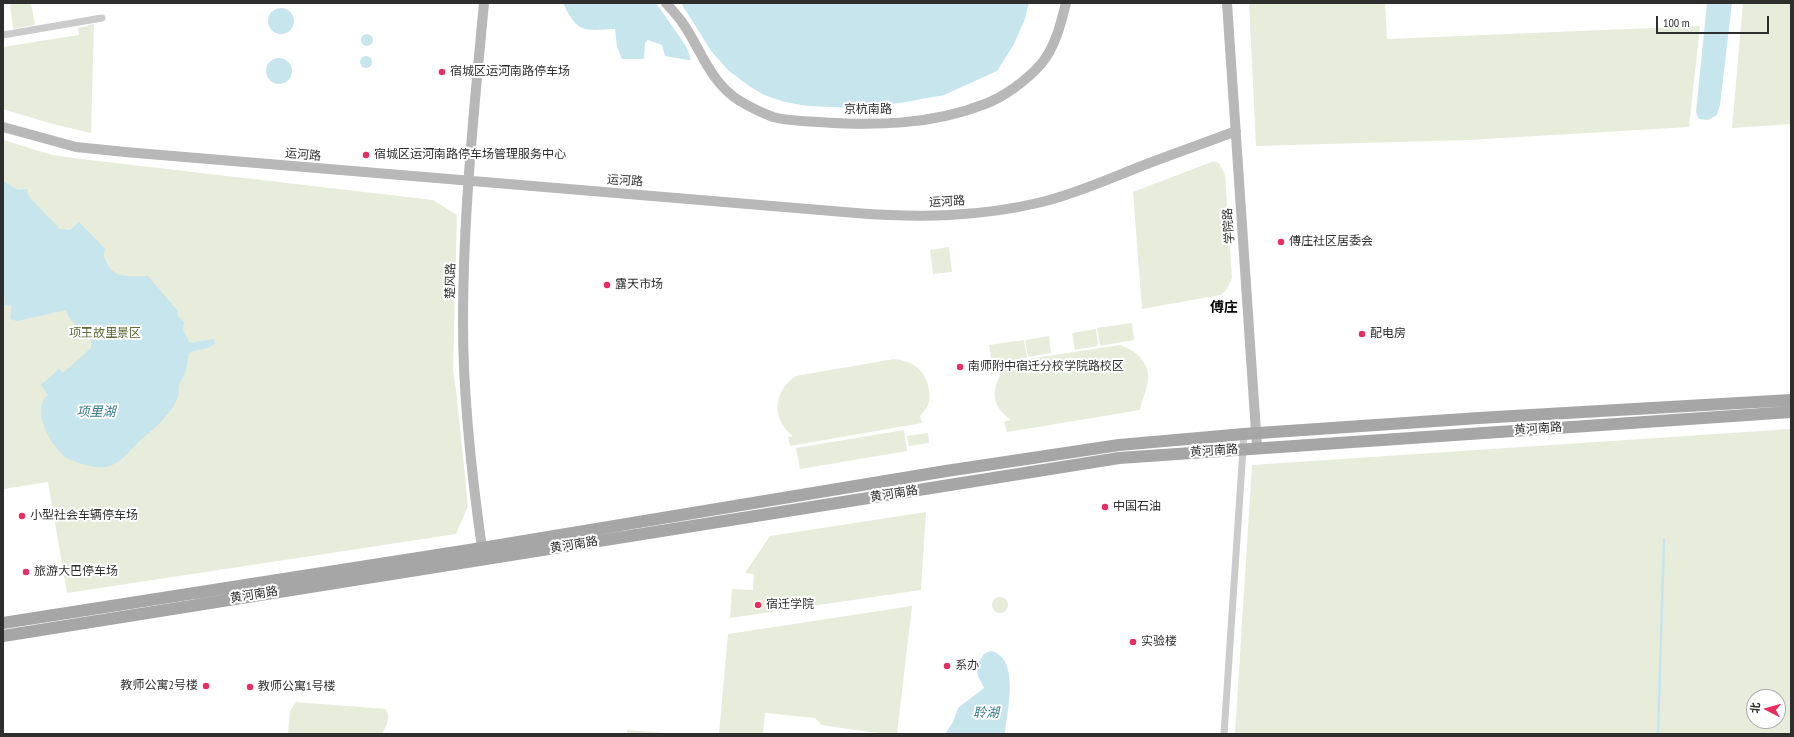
<!DOCTYPE html>
<html>
<head>
<meta charset="utf-8">
<style>
  body { margin:0 }
  #map { position:relative; width:1794px; height:737px; overflow:hidden; background:#fff; font-family:"PT Sans Narrow","Noto Sans SC",sans-serif }
  canvas { display:block }
  .frame { position:absolute; inset:0; border:4px solid #2e2e2e; pointer-events:none }
  .north { position:absolute; left:1746px; top:689px; width:40px; height:40px; box-sizing:border-box; background:#fff; border:1px solid #ababab; border-radius:50%; rotate:276deg; font-size:11px; font-weight:700; line-height:16px; text-align:center; color:#2e2e2e }
  .north::after { content:''; display:block; margin:auto; width:14px; height:18px; background:#e72e63; clip-path:polygon(50% 0,100% 100%,50% 72%,0 100%) }
  .scale { position:absolute; left:1656px; top:16px; width:113px; height:18px; box-sizing:border-box; border:2px solid #2e2e2e; border-top:0; padding-left:5px; font-size:12px; line-height:14px; white-space:nowrap; color:#2e2e2e; -webkit-text-stroke:3px #fff; paint-order:stroke }
</style>
</head>
<body>
<div id="map">
<canvas width="1794" height="737"></canvas>
<div class="frame"></div>
<div class="north">北</div>
<div class="scale">100 m</div>
</div>
<script>
const context = document.querySelector('canvas').getContext('2d');
context.lineJoin = 'round';
function fillPath(path, color) {
  context.fillStyle = color;
  context.fill(path, 'evenodd');
}
function trace(path, color, width, dash) {
  context.strokeStyle = color;
  context.lineWidth = width;
  context.lineCap = dash ? 'butt' : 'round';
  context.setLineDash(dash || []);
  context.stroke(path);
}
function drawText(font, color, halo, rows, align = 'center') {
  context.font = font + ' "PT Sans Narrow","Noto Sans SC",sans-serif';
  context.lineWidth = 4;
  context.setLineDash([]);
  context.textBaseline = 'middle';
  context.strokeStyle = halo;
  context.fillStyle = color;
  for (const [text, x, y, turn = 0] of rows) {
    context.save();
    context.translate(x, y);
    context.rotate((+turn || 0) * Math.PI / 180);
    context.textAlign = isNaN(turn) ? turn : align;
    if (halo) context.strokeText(text, 0, 0);
    context.fillText(text, 0, 0);
    context.restore();
  }
}
fillPath(new Path2D(`
  M 10,3 L 31,3 L 35,25 L 13,29 Z
  M 1249,3 L 1385,3 L 1387,39 L 1700,26 L 1689,127 L 1468,140 L 1256,146 Z
  M 1743,3 L 1791,3 L 1791,124 L 1732,128 Z
  M 94,24 L 91,133 L 49,123 L 3,109 L 3,47 L 79,35 L 78,28 Z
  M 3,140 L 52,155 L 81,159 L 433,200 L 457,215 L 453,371 L 456,389 L 468,506 L 456,534 L 67,593 L 48,482 L 3,489 Z
  M 1214,161 L 1219,163 L 1225,175 L 1232,278 C 1229,285 1227,291 1220,295 L 1142,309 L 1133,192 Z
  M 949,247 L 952,272 L 933,274 L 930,250 Z
  M 1132,323 L 1134,340 L 1100,346 L 1097,328 Z
  M 1096,329 L 1098,346 L 1075,350 L 1072,333 Z
  M 1049,336 L 1051,353 L 1028,357 L 1025,340 Z
  M 1024,340 L 1027,358 L 992,363 L 989,345 Z
  M 1119,345 C 1138,350 1153,366 1147,386 C 1145,395 1141,402 1140,410 L 1007,432 L 1004,422 L 1011,420 C 992,406 991,393 1001,373 L 991,374 L 990,365 Z
  M 894,359 C 913,361 926,370 929,390 C 931,401 928,408 920,416 L 922,423 L 790,446 L 788,437 L 793,436 C 770,419 774,390 796,376 Z
  M 1791,429 L 1791,734 L 1235,734 L 1252,465 ZM 1754,697 L 1778,697 L 1778,721 L 1754,721 Z
  M 904,430 L 907,451 L 800,469 L 796,448 Z
  M 928,433 L 929,443 L 909,446 L 907,436 Z
  M 926,512 L 921,590 L 730,618 L 732,589 L 753,590 L 754,574 L 745,573 L 770,536 Z
  M992 605a8 8 0 1 1 16 0a8 8 0 1 1-16 0Z
  M 912,606 L 897,734 L 885,734 L 827,726 L 822,725 L 815,718 L 765,713 L 763,734 L 719,734 L 728,634 Z
  M 296,702 L 385,709 C 392,716 386,726 382,734 L 288,734 L 290,711 Z
  M 627,730 L 665,733 L 665,734 L 627,734 Z`), '#e8ecdb');
fillPath(new Path2D(`
  M 563,3 L 656,3 L 686,46 L 691,60 L 688,60 L 665,56 L 662,45 L 648,40 L 645,43 L 644,59 L 622,59 L 617,47 L 615,29 C 585,30 578,35 563,3 Z
  M 681,3 L 1029,3 L 1025,19 L 1014,44 L 997,71 L 944,95 L 900,103 L 855,108 L 808,106 L 785,102 L 764,95 L 749,86 L 729,71 L 711,51 Z
  M 1707,3 L 1732,3 L 1720,105 L 1717,115 L 1708,120 L 1699,119 L 1696,112 Z
  M268 21a13 13 0 1 1 26 0a13 13 0 1 1-26 0Z
  M361 40a6 6 0 1 1 12 0a6 6 0 1 1-12 0Z
  M360 62a6 6 0 1 1 12 0a6 6 0 1 1-12 0Z
  M266 71a13 13 0 1 1 26 0a13 13 0 1 1-26 0Z
  M 3,181 L 18,190 L 28,189 L 27,193 L 30,198 L 60,229 L 70,230 L 79,222 L 105,249 C 103,254 104,257 106,261 C 113,280 131,276 148,276 L 177,310 L 178,316 L 184,322 L 183,330 L 190,343 L 214,339 L 215,343 C 208,351 198,348 189,353 C 187,360 187,367 185,374 C 183,378 180,381 179,385 C 178,389 179,393 178,397 C 171,414 157,426 143,438 C 131,448 122,464 106,467 C 96,469 69,462 63,455 C 49,443 31,408 48,395 L 41,385 L 59,369 L 63,373 L 91,348 L 91,341 L 69,318 L 66,310 L 17,321 L 10,319 L 12,306 L 4,305 L 5,297 L 3,297 Z
  M 990,651 C 1021,656 1007,713 1005,734 L 945,734 L 953,722 L 958,708 L 984,688 L 978,676 L 976,666 L 984,654 Z`), '#c7e5ec');
trace(new Path2D(`
  M 1658,734 L 1664,539`), '#c7e5ec', 2.5);
trace(new Path2D(`
  M 3,35 L 102,18
  M 1224,734 L 1244,434`), '#cbcbcb', 7);
trace(new Path2D(`
  M 666,3 C 671,9 677,15 682,22 C 701,49 710,83 740,101 C 750,107 762,113 773,117 C 787,121 803,121 818,122 C 873,126 932,125 985,104 C 1004,97 1027,80 1041,64 C 1055,48 1061,23 1066,3
  M 1227,3 L 1257,447
  M 3,127 L 76,147 L 125,152 L 856,213 C 920,218 980,217 1042,202 C 1074,194 1104,181 1134,169 C 1167,156 1202,144 1236,131
  M 483,555 C 472,479 463,400 463,323 C 463,216 474,110 484,3`), '#b8b8b8', 10);
trace(new Path2D(`
  M 3,623 L 482,548 L 946,471 L 1119,445 L 1244,434 L 1479,418 L 1791,400
  M 3,636 L 1119,458 L 1791,412`), '#a6a6a6', 12);
for (const [x, y, r, color] of [
  [442,72,4,"#e72e63"],
  [366,155,4,"#e72e63"],
  [1281,242,4,"#e72e63"],
  [607,285,4,"#e72e63"],
  [1362,334,4,"#e72e63"],
  [960,367,4,"#e72e63"],
  [1105,507,4,"#e72e63"],
  [22,516,4,"#e72e63"],
  [26,572,4,"#e72e63"],
  [758,605,4,"#e72e63"],
  [1133,642,4,"#e72e63"],
  [947,666,4,"#e72e63"],
  [206,686,4,"#e72e63"],
  [250,687,4,"#e72e63"]
]) {
  const dot = new Path2D();
  dot.arc(x, y, r, 0, 2 * Math.PI);
  context.fillStyle = color;
  context.fill(dot);
  trace(dot, '#fff', 1.5);
}
drawText('12px', '#2e2e2e', '#fff', [
  ["宿城区运河南路停车场",450,72],
  ["宿城区运河南路停车场管理服务中心",374,155],
  ["傅庄社区居委会",1289,242],
  ["露天市场",615,285],
  ["配电房",1370,334],
  ["南师附中宿迁分校学院路校区",968,367],
  ["中国石油",1113,507],
  ["小型社会车辆停车场",30,516],
  ["旅游大巴停车场",34,572],
  ["宿迁学院",766,605],
  ["实验楼",1141,642],
  ["系办",955,666],
  ["教师公寓2号楼",198,686,"right"],
  ["教师公寓1号楼",258,687]
], 'left');
drawText('12px', '#2e2e2e', '#fff', [
  ["京杭南路",868,110],
  ["运河路",303,155,5],
  ["运河路",625,181,4],
  ["运河路",947,202,-3],
  ["学院路",1229,226,-94],
  ["楚风路",451,281,-89],
  ["黄河南路",1538,429,-4],
  ["黄河南路",1214,451,-4],
  ["黄河南路",894,494,-9],
  ["黄河南路",574,545,-9],
  ["黄河南路",254,595,-9]
]);
drawText('12px', '#5b6a3b', '#fff', [
  ["项王故里景区",105,334]
]);
drawText('italic 13px', '#397c8b', '#fff', [
  ["项里湖",96,412],
  ["聆湖",986,713]
]);
drawText('bold 14px', '#000', '#fff', [
  ["傅庄",1224,308]
]);
</script>
</body>
</html>
